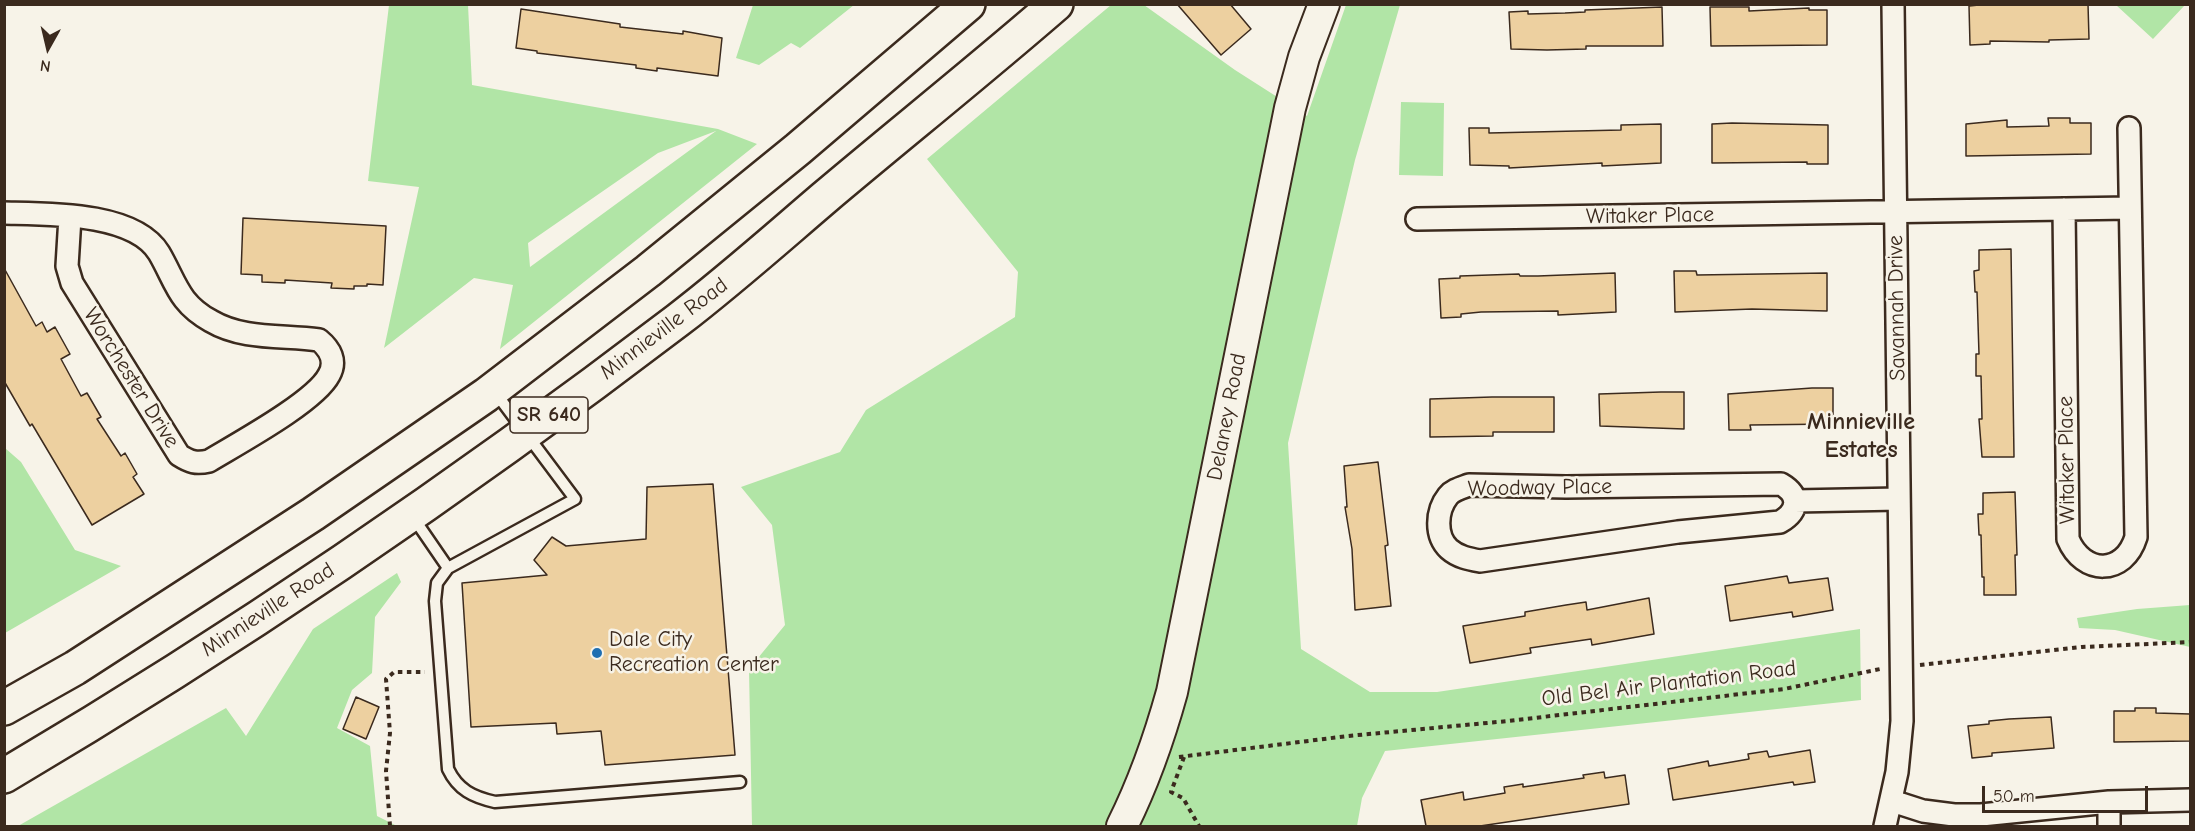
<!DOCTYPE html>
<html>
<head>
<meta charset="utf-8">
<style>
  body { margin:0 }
  #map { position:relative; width:2195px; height:831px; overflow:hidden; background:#f7f3e8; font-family:"Comic Neue",sans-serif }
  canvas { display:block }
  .frame { position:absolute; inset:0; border:6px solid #3b2a1e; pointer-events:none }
  .north { position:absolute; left:18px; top:18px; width:60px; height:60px; -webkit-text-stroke:4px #f7f3e8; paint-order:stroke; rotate:188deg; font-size:16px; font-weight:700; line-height:24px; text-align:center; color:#3b2a1e }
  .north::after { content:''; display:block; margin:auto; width:21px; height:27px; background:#3b2a1e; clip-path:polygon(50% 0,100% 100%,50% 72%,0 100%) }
  .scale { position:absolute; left:1982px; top:786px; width:166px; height:27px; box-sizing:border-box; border:3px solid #3b2a1e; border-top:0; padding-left:8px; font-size:18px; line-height:21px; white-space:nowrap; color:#3b2a1e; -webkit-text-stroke:4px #f7f3e8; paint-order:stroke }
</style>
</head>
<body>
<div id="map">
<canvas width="2195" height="831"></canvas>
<div class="frame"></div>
<div class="north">N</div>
<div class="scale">50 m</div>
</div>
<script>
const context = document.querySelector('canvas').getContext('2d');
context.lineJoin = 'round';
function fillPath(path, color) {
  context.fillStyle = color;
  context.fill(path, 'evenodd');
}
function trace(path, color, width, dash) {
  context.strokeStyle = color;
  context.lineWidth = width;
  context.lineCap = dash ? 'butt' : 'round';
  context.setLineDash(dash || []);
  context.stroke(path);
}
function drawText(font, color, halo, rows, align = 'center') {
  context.font = font + ' "Comic Neue",sans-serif';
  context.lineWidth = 5;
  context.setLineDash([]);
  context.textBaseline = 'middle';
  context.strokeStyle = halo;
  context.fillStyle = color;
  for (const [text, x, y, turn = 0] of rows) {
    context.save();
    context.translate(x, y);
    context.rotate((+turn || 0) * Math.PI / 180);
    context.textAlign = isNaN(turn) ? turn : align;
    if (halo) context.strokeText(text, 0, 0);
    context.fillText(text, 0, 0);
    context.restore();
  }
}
fillPath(new Path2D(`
  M 389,5 L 468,5 L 472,85 L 718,129 L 757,144 L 500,349 L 513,285 L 474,278 L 384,348 L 419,187 L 368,181 ZM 716,131 L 530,267 L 528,243 L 658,153 Z
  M 753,5 L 753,4 L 854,5 L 800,48 L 791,43 L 759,65 L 736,58 Z
  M 1111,5 L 1144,5 L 1235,70 L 1307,116 L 1346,5 L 1400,5 L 1355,160 L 1288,443 L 1301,649 L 1370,692 L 1437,692 L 1860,629 L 1861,700 L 1385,751 L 1362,798 L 1357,826 L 745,826 L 752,826 L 749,669 L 785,625 L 772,525 L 741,487 L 840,452 L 866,410 L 1015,317 L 1018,272 L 927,159 Z
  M 2116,5 L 2185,5 L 2153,39 Z
  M 1401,102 L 1444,103 L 1443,176 L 1399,175 Z
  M 5,448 L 21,462 L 75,550 L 121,566 L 5,633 Z
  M 397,573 L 401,582 L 375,617 L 372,673 L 352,690 L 337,728 L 370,746 L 377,816 L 397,826 L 18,826 L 226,708 L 246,736 L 313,629 Z
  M 2190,605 L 2190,647 L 2115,630 L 2079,628 L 2077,618 L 2137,609 Z`), '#b1e5a6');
const building = new Path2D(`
  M 1177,4 L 1230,4 L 1251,29 L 1221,55 Z
  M 1989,4 L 2088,4 L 2089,39 L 2049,40 L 2049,42 L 1990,41 L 1990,44 L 1970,45 L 1969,6 Z
  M 1662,7 L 1663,46 L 1586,46 L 1586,49 L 1547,50 L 1511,49 L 1509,12 L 1528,11 L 1528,14 L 1565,13 L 1585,12 L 1585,10 Z
  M 1710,7 L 1749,7 L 1749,11 L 1809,8 L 1809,10 L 1827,10 L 1827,45 L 1711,46 Z
  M 521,9 L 620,24 L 620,27 L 683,34 L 683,31 L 722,38 L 718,76 L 657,68 L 657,71 L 636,68 L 636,65 L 537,53 L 537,51 L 516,48 Z
  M 2048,118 L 2070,118 L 2070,123 L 2091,123 L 2091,154 L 1966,156 L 1966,124 L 2007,120 L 2007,127 L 2049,126 Z
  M 1732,123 L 1828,125 L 1828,164 L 1807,164 L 1807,162 L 1712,163 L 1712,124 Z
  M 1661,124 L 1661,163 L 1602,166 L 1602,163 L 1509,168 L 1509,166 L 1470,165 L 1469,128 L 1489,128 L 1489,133 L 1621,130 L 1621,125 Z
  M 243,218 L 386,226 L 383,285 L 367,284 L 367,286 L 354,286 L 354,289 L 331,288 L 332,283 L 285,280 L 285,283 L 262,282 L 262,275 L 241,274 Z
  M 2011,249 L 2014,457 L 1982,457 L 1979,419 L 1982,419 L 1981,376 L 1976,376 L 1976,354 L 1979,354 L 1977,292 L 1975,292 L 1974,271 L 1979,270 L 1979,250 Z
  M 4,268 L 36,326 L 42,322 L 47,332 L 55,327 L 70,354 L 61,359 L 81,396 L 87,393 L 101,417 L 97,419 L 121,456 L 125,453 L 137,474 L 133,477 L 144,494 L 92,525 L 32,424 L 30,426 L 4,381 Z
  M 1674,271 L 1696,271 L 1697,275 L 1827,273 L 1827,311 L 1752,309 L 1675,312 Z
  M 1615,273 L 1616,312 L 1558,315 L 1558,311 L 1481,312 L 1461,314 L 1461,317 L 1441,318 L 1439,279 L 1460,278 L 1460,276 L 1519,274 L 1520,276 L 1538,276 Z
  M 1812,388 L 1833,388 L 1833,424 L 1750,425 L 1751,430 L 1729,430 L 1728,394 Z
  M 1661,392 L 1684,392 L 1684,429 L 1600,426 L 1599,394 Z
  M 1492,397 L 1554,397 L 1554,432 L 1493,432 L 1493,436 L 1430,437 L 1430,399 Z
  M 1378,462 L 1388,545 L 1385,546 L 1391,606 L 1355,610 L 1352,549 L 1345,507 L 1347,507 L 1344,466 Z
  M 713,484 L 735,755 L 605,765 L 601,731 L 557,734 L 556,723 L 471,727 L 462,583 L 547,575 L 534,560 L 552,537 L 566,546 L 646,539 L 647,487 Z
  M 2015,492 L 2017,555 L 2015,555 L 2016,595 L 1984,595 L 1984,577 L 1982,577 L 1981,535 L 1979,535 L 1978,514 L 1983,514 L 1983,493 Z
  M 1787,576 L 1789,583 L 1828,578 L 1833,610 L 1793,617 L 1792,612 L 1730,621 L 1725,586 Z
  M 1649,598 L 1654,634 L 1592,645 L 1591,639 L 1530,648 L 1531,653 L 1470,663 L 1463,626 L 1525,616 L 1525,612 L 1566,605 L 1586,602 L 1587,610 Z
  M 356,697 L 379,707 L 366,739 L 343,729 Z
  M 2135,708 L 2156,708 L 2156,713 L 2190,714 L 2190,741 L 2114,742 L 2114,711 L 2135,711 Z
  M 2051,717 L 2054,748 L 1992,753 L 1992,756 L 1972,758 L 1968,726 L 1989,724 L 1989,721 L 2009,719 Z
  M 1810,750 L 1815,782 L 1794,785 L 1793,782 L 1673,800 L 1668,769 L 1708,761 L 1709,766 L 1749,759 L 1748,754 L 1767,751 L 1769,757 Z
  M 1604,772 L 1605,778 L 1625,775 L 1629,804 L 1480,826 L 1426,826 L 1421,800 L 1463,792 L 1464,800 L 1505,793 L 1504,787 L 1523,784 L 1523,787 L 1584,778 L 1583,775 Z`);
fillPath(building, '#edd0a0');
trace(building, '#3b2a1e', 1.5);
const lane = new Path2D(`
  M 413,517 L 448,568 L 575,499 L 495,392
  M 448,568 L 437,583 L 435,601 L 448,769 C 458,790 473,797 495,802 L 740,782`);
const street = new Path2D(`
  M 2064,209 L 2068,539 C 2083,575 2124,576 2136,537 L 2129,128
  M 4,213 C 48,214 134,212 159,253 C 176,282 178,303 211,321 C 243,340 283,335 319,340 C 330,349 337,361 329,375 C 315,402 237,444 209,461 C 196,464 190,462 179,455 L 72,283 L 67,266 L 70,217
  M 1417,219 L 2130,208
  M 1781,484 C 1800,495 1799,511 1780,522 L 1678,532 L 1480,561 C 1469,559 1458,557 1449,549 C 1435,536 1436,511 1448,496 C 1453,490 1461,488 1469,485 L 1566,487 Z
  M 1795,501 L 1899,499
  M 1892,801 L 1923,811 L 1954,815 L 1981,815 L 2109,802 L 2190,800
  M 2109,802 L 2109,826
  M 1885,826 L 1897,772 L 1902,721 L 1893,4`);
const secondary = new Path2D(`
  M 1122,826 C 1144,782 1159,739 1172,692 L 1290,108 L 1304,57 L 1324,4`);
const primary = new Path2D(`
  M 4,708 L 75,668 L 313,514 L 486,395 L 648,271 L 798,149 L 968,4
  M 4,776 C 238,638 463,484 678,320 C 729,281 776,239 824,198 C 901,133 980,70 1056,4`);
trace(lane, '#3b2a1e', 15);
trace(street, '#3b2a1e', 26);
trace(secondary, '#3b2a1e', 34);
trace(primary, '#3b2a1e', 38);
trace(new Path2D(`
  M 1920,665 L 2082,647 L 2190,642
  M 1179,757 L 1348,736 L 1508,721 L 1784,689 L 1880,669
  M 1184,757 L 1171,792 L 1183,798 L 1199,826
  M 390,826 L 386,771 L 390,733 L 386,679 L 394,672 L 425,672`), '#3b2a1e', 4, [4.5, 4.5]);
trace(lane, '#f7f3e8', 10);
trace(street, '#f7f3e8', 21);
trace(secondary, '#f7f3e8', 30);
trace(primary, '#f7f3e8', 33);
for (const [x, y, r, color] of [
  [597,653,6,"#1f6fb2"]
]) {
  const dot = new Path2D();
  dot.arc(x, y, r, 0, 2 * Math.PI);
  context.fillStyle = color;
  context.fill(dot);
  trace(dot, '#f7f3e8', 2);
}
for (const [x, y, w] of [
  [549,415,78]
]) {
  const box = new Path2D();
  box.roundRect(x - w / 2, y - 18, w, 36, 4.5);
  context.fillStyle = '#f7f3e8';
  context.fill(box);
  trace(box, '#3b2a1e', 1.5);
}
drawText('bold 21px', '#3b2a1e', null, [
  ["SR 640",549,415]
]);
drawText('22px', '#3b2a1e', '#f7f3e8', [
  ["Witaker Place",1650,216,-1],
  ["Savannah Drive",1897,308,-91],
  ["Minnieville Road",664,329,-37],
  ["Worchester Drive",131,378,58],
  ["Delaney Road",1227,417,-79],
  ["Witaker Place",2067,460,-91],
  ["Woodway Place",1540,488,-1],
  ["Minnieville Road",268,610,-33],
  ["Old Bel Air Plantation Road",1669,684,-7]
]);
drawText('22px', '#3b2a1e', '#f7f3e8', [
  ["Dale City",609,640],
  ["Recreation Center",609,665]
], 'left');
drawText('bold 24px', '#3b2a1e', '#f7f3e8', [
  ["Minnieville",1861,422],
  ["Estates",1861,450]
]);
</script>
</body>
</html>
